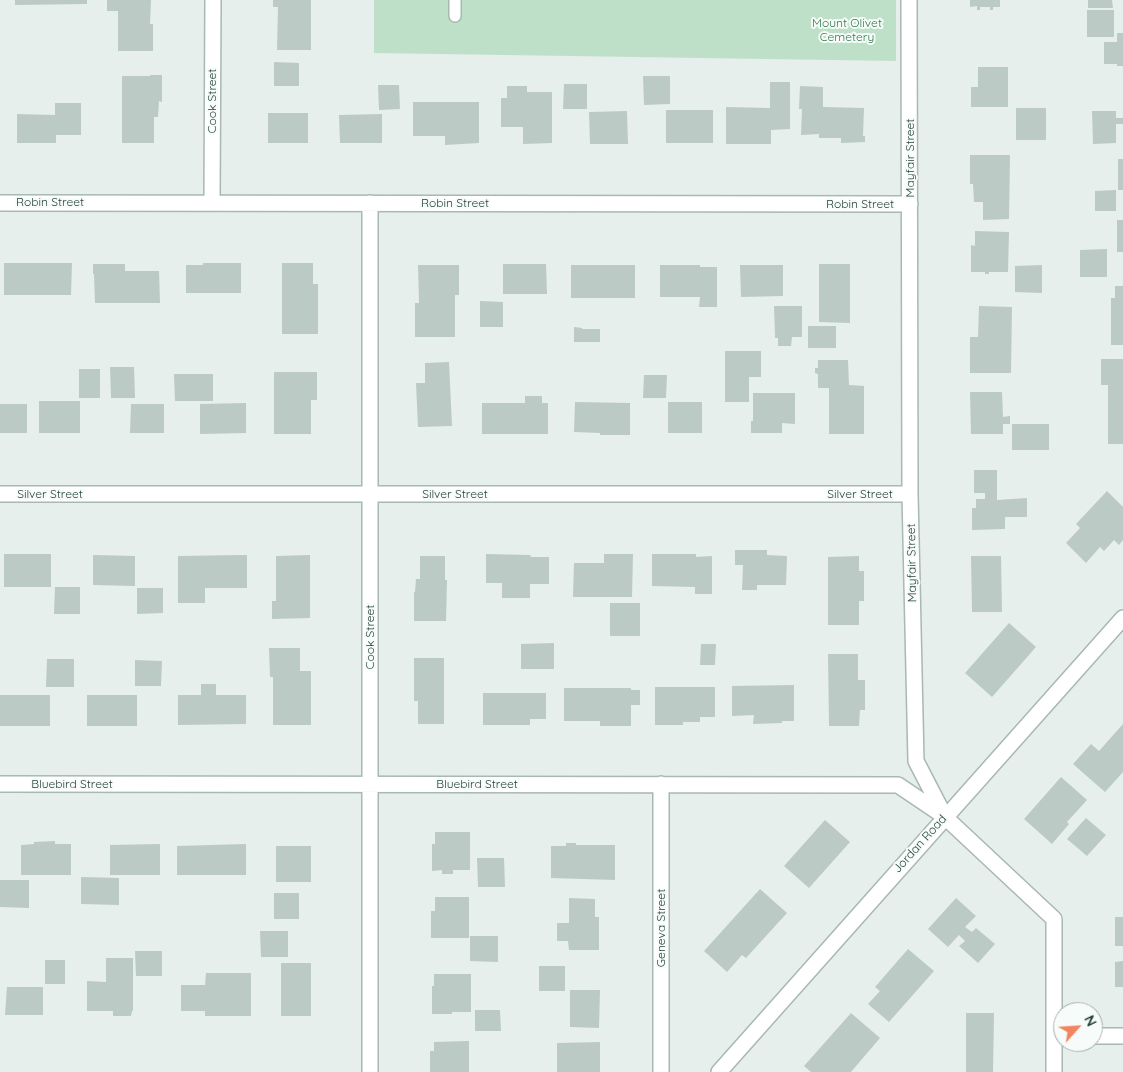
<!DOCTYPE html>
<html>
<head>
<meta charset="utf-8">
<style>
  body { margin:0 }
  #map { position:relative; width:1123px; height:1072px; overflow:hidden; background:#e6efeb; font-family:Quicksand,sans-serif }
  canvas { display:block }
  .north { position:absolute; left:1053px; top:1002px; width:50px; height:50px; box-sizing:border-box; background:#f7fbf9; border:1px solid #a3b1ad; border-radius:50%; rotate:64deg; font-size:14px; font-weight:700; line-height:20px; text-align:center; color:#24423a }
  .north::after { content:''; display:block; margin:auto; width:18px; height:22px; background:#f4845f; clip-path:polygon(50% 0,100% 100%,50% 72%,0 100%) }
</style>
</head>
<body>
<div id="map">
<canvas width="1123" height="1072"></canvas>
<div class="north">N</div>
</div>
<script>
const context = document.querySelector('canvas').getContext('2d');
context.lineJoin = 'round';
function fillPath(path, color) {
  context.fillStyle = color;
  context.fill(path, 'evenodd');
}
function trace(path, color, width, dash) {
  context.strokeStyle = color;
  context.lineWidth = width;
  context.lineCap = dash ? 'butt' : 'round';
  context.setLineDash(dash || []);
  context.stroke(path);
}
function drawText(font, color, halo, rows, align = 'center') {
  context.font = font + ' Quicksand,sans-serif';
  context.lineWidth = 4;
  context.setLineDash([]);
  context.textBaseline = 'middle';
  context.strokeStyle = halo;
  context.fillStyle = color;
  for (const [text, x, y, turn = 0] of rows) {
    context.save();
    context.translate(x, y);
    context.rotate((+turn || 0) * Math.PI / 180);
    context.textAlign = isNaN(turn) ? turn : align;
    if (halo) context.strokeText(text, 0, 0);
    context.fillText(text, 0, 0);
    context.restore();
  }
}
fillPath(new Path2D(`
  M 374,0 L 896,0 L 896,61 L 374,53 Z`), '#bfe0c8');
fillPath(new Path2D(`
  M 15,0 L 87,0 L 87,4 L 15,5 Z
  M 107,0 L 151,0 L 150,24 L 153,24 L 153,51 L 118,51 L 118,11 L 107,11 Z
  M 273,0 L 311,0 L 311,50 L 277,50 L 278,7 L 273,7 Z
  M 970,0 L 1000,0 L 1000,7 L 993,7 L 993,10 L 990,10 L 990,7 L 980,7 L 980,10 L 977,10 L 977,6 L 970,7 Z
  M 1088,0 L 1112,0 L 1113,8 L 1088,8 Z
  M 1087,10 L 1114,10 L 1114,37 L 1087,37 Z
  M 1117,33 L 1123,33 L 1123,66 L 1117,66 L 1117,64 L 1104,64 L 1104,42 L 1117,42 Z
  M 274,62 L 299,63 L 299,86 L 274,86 Z
  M 978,67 L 1008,67 L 1008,107 L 971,107 L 971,87 L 978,87 Z
  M 150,75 L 162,75 L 162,102 L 159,101 L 158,117 L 154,117 L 154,143 L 122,143 L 122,76 L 150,76 Z
  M 643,76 L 670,76 L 670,104 L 644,105 Z
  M 770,82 L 790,82 L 790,129 L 771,130 L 771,144 L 726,144 L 726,107 L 770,108 Z
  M 564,84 L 587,84 L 587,109 L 563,109 Z
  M 378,85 L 399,85 L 400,109 L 379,110 Z
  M 507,86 L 527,86 L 527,92 L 552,92 L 552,143 L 523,144 L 523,127 L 501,127 L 501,98 L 507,98 Z
  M 800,86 L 823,87 L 823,107 L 864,108 L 863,136 L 865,136 L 865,142 L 841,143 L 841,138 L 819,138 L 819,134 L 801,135 L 802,109 L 799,109 Z
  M 413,102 L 479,102 L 479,143 L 445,145 L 445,136 L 413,136 Z
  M 55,103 L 81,103 L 81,135 L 56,135 L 56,143 L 17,143 L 17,114 L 55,115 Z
  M 1016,108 L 1046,108 L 1046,140 L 1016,140 Z
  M 666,110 L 713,110 L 713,143 L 666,143 Z
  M 627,111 L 628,144 L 590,144 L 589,112 Z
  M 1092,111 L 1116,111 L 1116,118 L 1123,118 L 1123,124 L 1116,124 L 1116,143 L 1093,144 Z
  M 268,113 L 308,113 L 308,143 L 268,143 Z
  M 382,114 L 382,143 L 340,143 L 339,115 Z
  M 970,155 L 1010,155 L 1009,219 L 983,220 L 983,202 L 974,202 L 973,184 L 970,184 Z
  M 1118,159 L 1123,159 L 1123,190 L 1118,190 Z
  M 1116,190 L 1116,211 L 1095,211 L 1095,191 Z
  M 1117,220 L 1123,220 L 1123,252 L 1117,252 Z
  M 975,231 L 1009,232 L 1008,272 L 989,272 L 989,274 L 985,274 L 985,272 L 971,272 L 971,245 L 975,246 Z
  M 1107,249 L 1107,277 L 1080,277 L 1080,250 Z
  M 4,263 L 72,263 L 71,295 L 4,295 Z
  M 203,263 L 241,263 L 241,293 L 186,293 L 186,265 L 203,265 Z
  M 282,263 L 313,263 L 313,284 L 318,284 L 318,334 L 282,334 Z
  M 93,264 L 125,264 L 125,271 L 159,271 L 160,303 L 95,303 L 94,274 L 93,274 Z
  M 503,264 L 546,264 L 547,294 L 503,294 Z
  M 819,264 L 850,264 L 850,323 L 819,322 Z
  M 418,265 L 459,265 L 459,295 L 455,295 L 455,337 L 415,337 L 415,303 L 419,303 Z
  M 571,265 L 635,265 L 635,298 L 571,298 Z
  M 660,265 L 700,265 L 700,267 L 717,267 L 717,307 L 699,307 L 700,297 L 660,297 Z
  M 740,265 L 783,265 L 783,296 L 741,297 Z
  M 1042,265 L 1042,293 L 1015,292 L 1015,266 Z
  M 1115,286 L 1123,286 L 1123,345 L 1111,345 L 1111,298 L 1115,298 Z
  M 480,301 L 503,302 L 503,327 L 480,327 Z
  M 774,306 L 802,306 L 802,337 L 792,337 L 791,346 L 778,346 L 778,338 L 775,338 L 775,336 Z
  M 979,306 L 1012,307 L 1011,373 L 970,373 L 970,337 L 978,337 Z
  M 808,326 L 836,326 L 836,348 L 808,348 Z
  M 574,327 L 582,328 L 582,329 L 600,329 L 600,342 L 574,342 Z
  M 725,351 L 761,351 L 761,377 L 749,377 L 749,402 L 725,402 Z
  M 1101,359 L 1123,359 L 1123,444 L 1108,444 L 1108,385 L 1101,385 Z
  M 818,360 L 848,360 L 849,385 L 864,386 L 864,434 L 829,434 L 829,388 L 818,388 L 818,374 L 815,373 L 815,368 L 818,368 Z
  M 449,362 L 452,426 L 418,427 L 416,383 L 425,383 L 425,363 Z
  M 110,367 L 134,367 L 135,398 L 111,398 Z
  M 79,369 L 100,369 L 100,398 L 79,398 Z
  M 274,372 L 317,372 L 317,400 L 311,400 L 311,434 L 274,434 Z
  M 174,374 L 213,374 L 213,401 L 175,401 Z
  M 644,375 L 667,375 L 666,398 L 643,398 Z
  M 970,392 L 1002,392 L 1003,417 L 1010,416 L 1010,424 L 1003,424 L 1003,434 L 971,434 Z
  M 753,393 L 795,393 L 795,424 L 782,423 L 782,433 L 751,433 L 751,421 L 753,421 Z
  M 525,396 L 542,396 L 542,403 L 548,403 L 548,434 L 482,434 L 482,403 L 525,403 Z
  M 39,401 L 80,401 L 80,433 L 39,433 Z
  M 575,402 L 630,403 L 630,435 L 600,435 L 600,433 L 574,432 Z
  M 668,402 L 702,402 L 702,433 L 668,433 Z
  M 246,403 L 246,433 L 200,434 L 200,404 Z
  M 0,404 L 27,404 L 27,433 L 0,433 Z
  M 131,404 L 164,404 L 164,433 L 130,433 Z
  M 1012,424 L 1049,424 L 1049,450 L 1012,450 Z
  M 974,470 L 997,470 L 997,500 L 1027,498 L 1027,517 L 1005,517 L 1005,529 L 972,530 L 972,508 L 976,508 L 976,499 L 985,499 L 985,493 L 974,493 Z
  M 1107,491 L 1123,507 L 1123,540 L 1119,545 L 1114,540 L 1104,551 L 1100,547 L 1086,563 L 1066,543 L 1080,528 L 1076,524 Z
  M 735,550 L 767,550 L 767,555 L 787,556 L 786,585 L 757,585 L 757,590 L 742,590 L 743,565 L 735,565 Z
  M 4,554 L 51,554 L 51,587 L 4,587 Z
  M 486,554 L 530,555 L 531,557 L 549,557 L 549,584 L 530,584 L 530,598 L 502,598 L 502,583 L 486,583 Z
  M 604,554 L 633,554 L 632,597 L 573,597 L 574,563 L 604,563 Z
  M 652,554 L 696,554 L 696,557 L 712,556 L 712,594 L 695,594 L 695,587 L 652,586 Z
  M 93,555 L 135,556 L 135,586 L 93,585 Z
  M 243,555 L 247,555 L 247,588 L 205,588 L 205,603 L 178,603 L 178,556 Z
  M 310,555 L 310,618 L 272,619 L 272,601 L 276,601 L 276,556 Z
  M 420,556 L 445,556 L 445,580 L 447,580 L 446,621 L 414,621 L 414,592 L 415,592 L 416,579 L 420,579 Z
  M 859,556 L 859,571 L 864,571 L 864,601 L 859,601 L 859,625 L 828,625 L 828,557 Z
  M 971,556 L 1001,556 L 1002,612 L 972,612 Z
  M 55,587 L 80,587 L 80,614 L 54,614 Z
  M 137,588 L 163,588 L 163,613 L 137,614 Z
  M 610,603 L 640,603 L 640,636 L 610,636 Z
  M 1009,623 L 1036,647 L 992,697 L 965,673 Z
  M 554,643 L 554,669 L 521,669 L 521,644 Z
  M 701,644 L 716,644 L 715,665 L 700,665 Z
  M 269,648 L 300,648 L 300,671 L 311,671 L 311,725 L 273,725 L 273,677 L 270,677 Z
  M 828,654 L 858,654 L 858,680 L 865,680 L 865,710 L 860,710 L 859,726 L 829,726 Z
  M 414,658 L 444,658 L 444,724 L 418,724 L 418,701 L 414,701 Z
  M 47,659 L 74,659 L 74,687 L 46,687 Z
  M 135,660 L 162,661 L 161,686 L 135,686 Z
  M 201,684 L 216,684 L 216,695 L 246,695 L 246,724 L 178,725 L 178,695 L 201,695 Z
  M 794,685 L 794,721 L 782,721 L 782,723 L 753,724 L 754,715 L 732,716 L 732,686 Z
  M 655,687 L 715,687 L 715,717 L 700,717 L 700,722 L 683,722 L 683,725 L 655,725 Z
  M 564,688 L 631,688 L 631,690 L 640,690 L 640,705 L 631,705 L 631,726 L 600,726 L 600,721 L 564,721 Z
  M 483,693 L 546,693 L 546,719 L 530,719 L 530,725 L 483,725 Z
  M 0,695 L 50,695 L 50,726 L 0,726 Z
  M 87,695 L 137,695 L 137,726 L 87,726 Z
  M 1123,724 L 1123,772 L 1105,792 L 1073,764 L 1091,744 L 1099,751 Z
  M 1061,777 L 1087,800 L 1067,822 L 1069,824 L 1052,844 L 1024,819 Z
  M 1086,818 L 1106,835 L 1087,856 L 1067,839 Z
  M 825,820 L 850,842 L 809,888 L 784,866 Z
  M 435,832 L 470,832 L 470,870 L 453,870 L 453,874 L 442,874 L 442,870 L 432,871 L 432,844 L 435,844 Z
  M 55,841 L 55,844 L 71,844 L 71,875 L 21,875 L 21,845 L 34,844 L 34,842 Z
  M 566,843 L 576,843 L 576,845 L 615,845 L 615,880 L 551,878 L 551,846 L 566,846 Z
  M 160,844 L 160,875 L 110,875 L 110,845 Z
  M 246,844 L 246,875 L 177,875 L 177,846 Z
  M 276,846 L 311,846 L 311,882 L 276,882 Z
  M 477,858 L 504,858 L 505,887 L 478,887 Z
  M 81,877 L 119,878 L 119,905 L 81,904 Z
  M 0,880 L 29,880 L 29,908 L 0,907 Z
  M 760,889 L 787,913 L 746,958 L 742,955 L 727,972 L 704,951 Z
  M 274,893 L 299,893 L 299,919 L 274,919 Z
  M 435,897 L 469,897 L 469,938 L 431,938 L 431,911 L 435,911 Z
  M 569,898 L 595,899 L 595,917 L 599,917 L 599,950 L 569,950 L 568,941 L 557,941 L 557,923 L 569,923 Z
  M 956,898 L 976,916 L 965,927 L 972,932 L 976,928 L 995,944 L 978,963 L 959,946 L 965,941 L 959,935 L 948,947 L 928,929 Z
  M 1115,917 L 1123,917 L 1123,946 L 1115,946 Z
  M 260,931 L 288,931 L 288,957 L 261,957 Z
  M 470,936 L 498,936 L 498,962 L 470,961 Z
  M 908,949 L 934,971 L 889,1022 L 868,1004 L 880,991 L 875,987 Z
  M 135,951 L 162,951 L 162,976 L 136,976 Z
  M 106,958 L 133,958 L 133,1011 L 132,1011 L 131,1016 L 113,1016 L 113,1011 L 87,1011 L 87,981 L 106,982 Z
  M 45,960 L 65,960 L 65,984 L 45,984 Z
  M 1123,961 L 1123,987 L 1115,987 L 1115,962 Z
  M 281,963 L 311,963 L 311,1016 L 281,1016 Z
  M 539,966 L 565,966 L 565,991 L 539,991 Z
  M 206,973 L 251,973 L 251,1016 L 205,1016 L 205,1011 L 181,1011 L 181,985 L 205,985 Z
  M 434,974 L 471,974 L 471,1012 L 452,1012 L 452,1014 L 432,1014 L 432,986 L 434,986 Z
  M 7,987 L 43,987 L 43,1015 L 5,1015 Z
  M 570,990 L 600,990 L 599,1028 L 570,1027 Z
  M 475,1010 L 500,1010 L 501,1031 L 475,1031 Z
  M 851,1013 L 880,1038 L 851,1072 L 811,1072 L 804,1066 Z
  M 966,1013 L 994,1013 L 993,1072 L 966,1072 Z
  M 469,1041 L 469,1072 L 430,1072 L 430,1051 L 434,1051 L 434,1042 Z
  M 600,1042 L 600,1072 L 557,1072 L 557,1043 Z`), '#bbcac4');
const service = new Path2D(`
  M 455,16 L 455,0`);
const minor = new Path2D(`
  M 909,0 L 910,494 L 916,761 L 945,817 L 1054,919 L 1054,1072
  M 212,202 L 213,0
  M 0,203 L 910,204
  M 370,203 L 370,1072
  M 0,494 L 910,494
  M 0,784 L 898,785 L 944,816
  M 661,784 L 661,1072
  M 1093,1036 L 1123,1036
  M 719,1072 L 1123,618`);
trace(service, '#a8b8b2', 14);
trace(minor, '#a8b8b2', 18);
trace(service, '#fff', 11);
trace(minor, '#fff', 15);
drawText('12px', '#2d7a4b', '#f7fbf9', [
  ["Mount Olivet",847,23],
  ["Cemetery",847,37]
]);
drawText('12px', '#24423a', '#f7fbf9', [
  ["Cook Street",212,101,-90],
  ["Mayfair Street",910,158,-90],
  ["Robin Street",50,202],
  ["Robin Street",455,203],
  ["Robin Street",860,204],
  ["Silver Street",50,494],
  ["Silver Street",455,494],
  ["Silver Street",860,494],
  ["Mayfair Street",912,563,-91],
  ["Cook Street",370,637,-90],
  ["Bluebird Street",72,784],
  ["Bluebird Street",477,784],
  ["Jordan Road",920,844,-48],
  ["Geneva Street",661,928,-90]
]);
</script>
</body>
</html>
